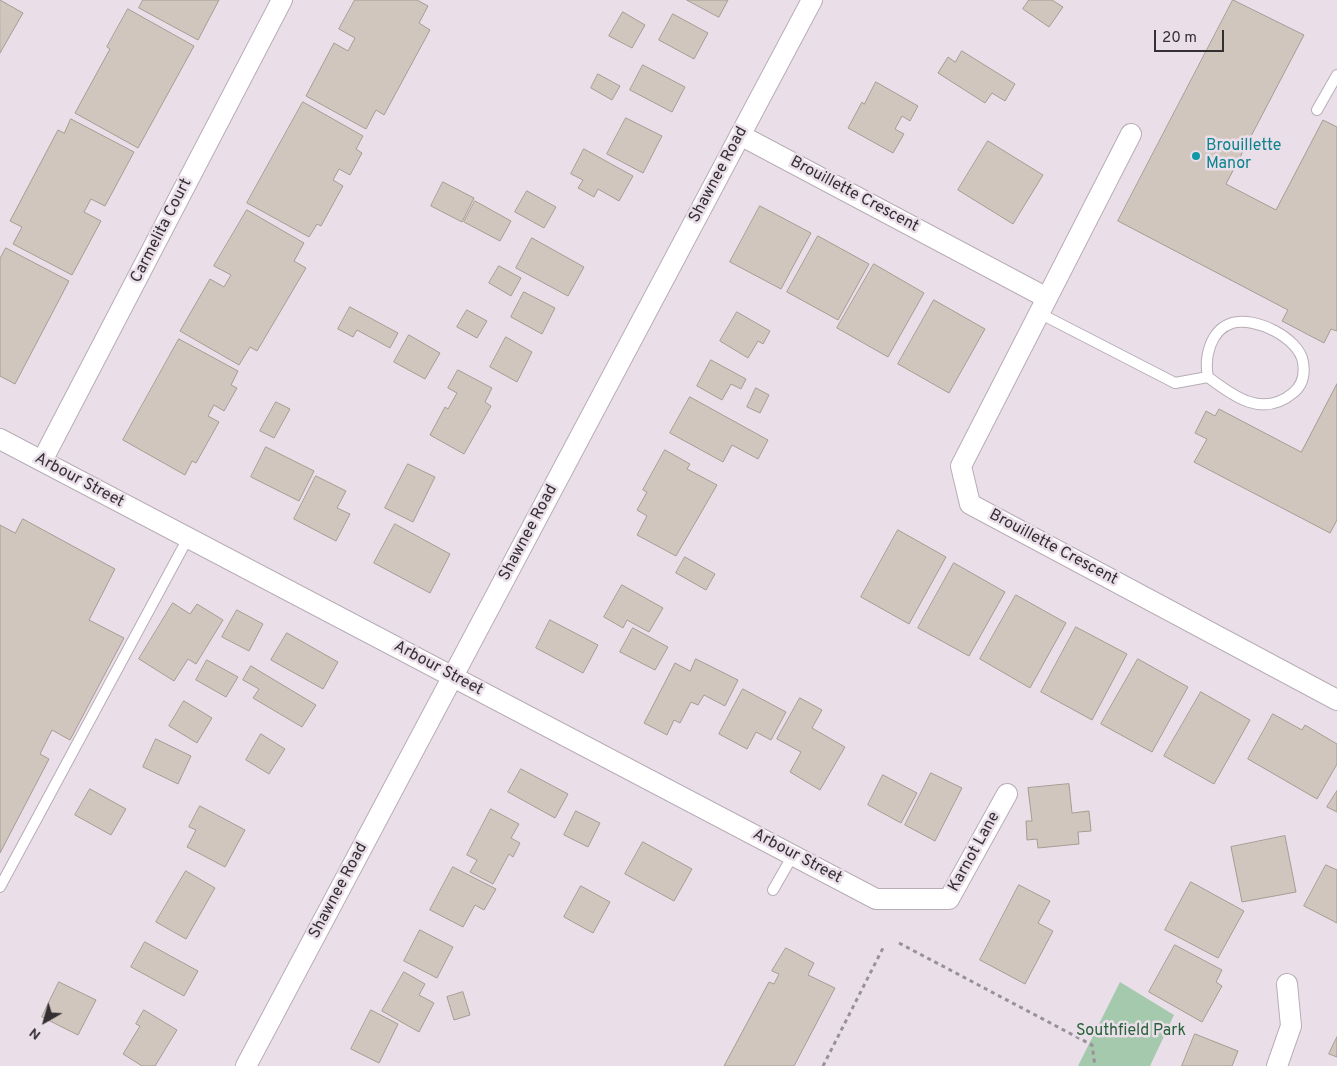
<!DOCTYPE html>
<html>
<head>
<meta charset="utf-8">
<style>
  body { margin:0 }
  #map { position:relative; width:1337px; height:1066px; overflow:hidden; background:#eadfe9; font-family:Overpass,sans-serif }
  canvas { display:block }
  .north { position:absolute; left:20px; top:996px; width:50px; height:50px; -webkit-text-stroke:4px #eadfe9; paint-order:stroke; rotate:218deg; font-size:14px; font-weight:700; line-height:20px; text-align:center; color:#332f33 }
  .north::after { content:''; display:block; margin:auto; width:18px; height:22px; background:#332f33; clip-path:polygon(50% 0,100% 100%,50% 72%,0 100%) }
  .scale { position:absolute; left:1154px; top:30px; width:70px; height:22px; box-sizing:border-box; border:2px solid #332f33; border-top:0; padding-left:6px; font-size:15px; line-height:18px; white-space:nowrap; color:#332f33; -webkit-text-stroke:4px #eadfe9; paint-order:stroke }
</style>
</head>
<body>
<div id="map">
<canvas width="1337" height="1066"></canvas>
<div class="north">N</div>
<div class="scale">20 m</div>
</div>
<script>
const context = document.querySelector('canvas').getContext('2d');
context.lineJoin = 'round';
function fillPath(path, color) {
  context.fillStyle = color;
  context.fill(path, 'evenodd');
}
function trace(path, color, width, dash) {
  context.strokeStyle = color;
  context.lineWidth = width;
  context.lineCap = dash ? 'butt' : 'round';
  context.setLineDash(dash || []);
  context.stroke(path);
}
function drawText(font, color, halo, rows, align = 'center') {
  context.font = font + ' Overpass,sans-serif';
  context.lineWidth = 5;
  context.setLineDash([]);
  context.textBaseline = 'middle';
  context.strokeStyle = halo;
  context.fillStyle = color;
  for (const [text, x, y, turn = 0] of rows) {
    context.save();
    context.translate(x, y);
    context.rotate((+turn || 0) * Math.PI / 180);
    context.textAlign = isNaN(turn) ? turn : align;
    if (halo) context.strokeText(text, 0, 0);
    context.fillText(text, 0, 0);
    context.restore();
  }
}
fillPath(new Path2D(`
  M 1120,982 L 1174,1015 L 1150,1066 L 1078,1066 Z`), '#a5c9ad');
const building = new Path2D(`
  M 0,0 L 23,13 L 0,53 Z
  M 143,0 L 219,0 L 198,40 L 139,8 Z
  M 355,0 L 417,0 L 428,6 L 419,23 L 430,30 L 384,115 L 376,110 L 366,129 L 306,96 L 334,43 L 348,51 L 355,38 L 339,29 Z
  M 687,0 L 728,0 L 719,17 Z
  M 1029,0 L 1052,0 L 1063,7 L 1049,27 L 1023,9 Z
  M 1233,0 L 1304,35 L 1226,184 L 1276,210 L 1323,120 L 1337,127 L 1337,331 L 1331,329 L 1324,343 L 1282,321 L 1288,310 L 1118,221 Z
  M 128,9 L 194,46 L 138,148 L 75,113 L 110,49 L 107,47 Z
  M 623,12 L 645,25 L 632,48 L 609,36 Z
  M 673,14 L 708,33 L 694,59 L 659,40 Z
  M 962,51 L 1015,84 L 1005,101 L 992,93 L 985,103 L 938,73 L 948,57 L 955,62 Z
  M 643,65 L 685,87 L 672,112 L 630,90 Z
  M 598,74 L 620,86 L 612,100 L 591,88 Z
  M 876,82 L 918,106 L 910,121 L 902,116 L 895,129 L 904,134 L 893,153 L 848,128 L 862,102 L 864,104 Z
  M 303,102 L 363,136 L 356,149 L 362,153 L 350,175 L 339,169 L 333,180 L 343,186 L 321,226 L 317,224 L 309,237 L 247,203 Z
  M 626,118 L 662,136 L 643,173 L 607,154 Z
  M 71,119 L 134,152 L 105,206 L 91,199 L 84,212 L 101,221 L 72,275 L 13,244 L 22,227 L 10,221 L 58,130 L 64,133 Z
  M 988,141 L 1043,175 L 1013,224 L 958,190 Z
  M 584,149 L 633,176 L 619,201 L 598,189 L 594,197 L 578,188 L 583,180 L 571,174 Z
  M 443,182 L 474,198 L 462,222 L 431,206 Z
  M 527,191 L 556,207 L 544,228 L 515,212 Z
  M 475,201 L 511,221 L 500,241 L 464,222 Z
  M 760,206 L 811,233 L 781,289 L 730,262 Z
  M 247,210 L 304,243 L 294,261 L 306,268 L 257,351 L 250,347 L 239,365 L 180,331 L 210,279 L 224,287 L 231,275 L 214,266 Z
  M 818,236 L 869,264 L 838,320 L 787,292 Z
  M 532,238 L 584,267 L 568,296 L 516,268 Z
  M 6,248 L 69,281 L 15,384 L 0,376 L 0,259 Z
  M 874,264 L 924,293 L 888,357 L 837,328 Z
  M 499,266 L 521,278 L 511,296 L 489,283 Z
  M 524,292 L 555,308 L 542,334 L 511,317 Z
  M 934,300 L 985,329 L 949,393 L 898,364 Z
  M 350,307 L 398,333 L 390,348 L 357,330 L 353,337 L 338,329 Z
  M 467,310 L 487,321 L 477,338 L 457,327 Z
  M 737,312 L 770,331 L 763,344 L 758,341 L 748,358 L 720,341 Z
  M 409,335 L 440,353 L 425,379 L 394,362 Z
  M 506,337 L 532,352 L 517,382 L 490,367 Z
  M 179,339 L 238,371 L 231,385 L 237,388 L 224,411 L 214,405 L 208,416 L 219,422 L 196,463 L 192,461 L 185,475 L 123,440 Z
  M 711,360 L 746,379 L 741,389 L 731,384 L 722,400 L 697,386 Z
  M 458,370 L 492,388 L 485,402 L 491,406 L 464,454 L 430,435 L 445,407 L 448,409 L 457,393 L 448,388 Z
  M 1337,384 L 1337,520 L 1330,533 L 1194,462 L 1207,439 L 1195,433 L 1206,411 L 1215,416 L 1219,409 L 1301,452 Z
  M 756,388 L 769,395 L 760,413 L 747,407 Z
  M 690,397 L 768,440 L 758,459 L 732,445 L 723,462 L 670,433 Z
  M 276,402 L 290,409 L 274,438 L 260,431 Z
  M 266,447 L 314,471 L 299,501 L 251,477 Z
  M 665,450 L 690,464 L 687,469 L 717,485 L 676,556 L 637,535 L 647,516 L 637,510 L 647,492 L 643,490 Z
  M 408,464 L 435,477 L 413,522 L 385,508 Z
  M 316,476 L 346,491 L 337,508 L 350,514 L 336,541 L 294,519 Z
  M 23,519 L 115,569 L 89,620 L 124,638 L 70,740 L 52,730 L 40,754 L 49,759 L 0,853 L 0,525 L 15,533 Z
  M 395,524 L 450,554 L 430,593 L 374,563 Z
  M 898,530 L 946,557 L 909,624 L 861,597 Z
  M 685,557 L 715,574 L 706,590 L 676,573 Z
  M 954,563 L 1005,592 L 969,656 L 918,628 Z
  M 622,585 L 663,608 L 649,632 L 627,620 L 623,628 L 604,617 Z
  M 1016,595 L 1066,623 L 1030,688 L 980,659 Z
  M 173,603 L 190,614 L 197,604 L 223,620 L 196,664 L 188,659 L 174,681 L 139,659 Z
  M 237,610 L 263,624 L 249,651 L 222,637 Z
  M 550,620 L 598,645 L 583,673 L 536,648 Z
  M 1076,627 L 1127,654 L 1092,720 L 1041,692 Z
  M 633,628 L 668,647 L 655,670 L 620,652 Z
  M 287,633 L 338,662 L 323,689 L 271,660 Z
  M 696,659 L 738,680 L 725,706 L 704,695 L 698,705 L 691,702 L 680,723 L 674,720 L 667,735 L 644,723 L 675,663 L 690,671 Z
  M 1138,659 L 1188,687 L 1152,752 L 1101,724 Z
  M 207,660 L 238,677 L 226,697 L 196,680 Z
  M 251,666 L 316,705 L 302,727 L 253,698 L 259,689 L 243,680 Z
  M 743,689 L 786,712 L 771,740 L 756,732 L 747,749 L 719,734 Z
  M 1201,692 L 1250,720 L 1214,784 L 1164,756 Z
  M 800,698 L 822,710 L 812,728 L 845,747 L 820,790 L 790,772 L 801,752 L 777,739 Z
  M 184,701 L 212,718 L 197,743 L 169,726 Z
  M 1273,714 L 1302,730 L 1305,725 L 1337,744 L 1337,764 L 1317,799 L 1248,759 Z
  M 261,734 L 285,749 L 269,774 L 246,760 Z
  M 156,739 L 191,756 L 178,784 L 143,767 Z
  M 521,769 L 568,794 L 555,818 L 508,792 Z
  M 931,773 L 962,788 L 935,841 L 905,825 Z
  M 883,775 L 917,793 L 901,823 L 868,805 Z
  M 1069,784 L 1072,813 L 1089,811 L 1091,831 L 1078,832 L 1079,844 L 1038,848 L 1037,839 L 1027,840 L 1026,821 L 1032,821 L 1028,788 Z
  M 90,789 L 126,809 L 111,835 L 75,815 Z
  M 1337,791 L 1337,812 L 1327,807 Z
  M 200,806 L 245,830 L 225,867 L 187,847 L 196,830 L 189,827 Z
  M 491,809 L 519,824 L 511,838 L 520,843 L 513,857 L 509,854 L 493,884 L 470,872 L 477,860 L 467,855 Z
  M 576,811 L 600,823 L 588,847 L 564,835 Z
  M 1285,836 L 1296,892 L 1242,902 L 1231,847 Z
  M 643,842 L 692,869 L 674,901 L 625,874 Z
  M 1326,865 L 1337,870 L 1337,923 L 1304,906 Z
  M 453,867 L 496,889 L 484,910 L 475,905 L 463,927 L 430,910 Z
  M 186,871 L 215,888 L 186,939 L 156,922 Z
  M 1191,882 L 1244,911 L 1218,958 L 1165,930 Z
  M 1019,885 L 1050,901 L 1038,923 L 1053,931 L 1025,984 L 980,960 Z
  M 581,886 L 610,902 L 593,933 L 564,917 Z
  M 420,930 L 453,947 L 437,978 L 404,961 Z
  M 145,942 L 198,971 L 184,996 L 131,967 Z
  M 1175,945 L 1222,970 L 1216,982 L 1222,986 L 1202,1022 L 1149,992 Z
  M 786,948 L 814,963 L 808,975 L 835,988 L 794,1066 L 724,1066 L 769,982 L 774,984 L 779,974 L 772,971 Z
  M 404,972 L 425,984 L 419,995 L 434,1003 L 419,1032 L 382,1011 Z
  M 59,982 L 96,1000 L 78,1035 L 42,1017 Z
  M 463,992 L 470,1015 L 454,1020 L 447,997 Z
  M 144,1010 L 177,1030 L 155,1066 L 142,1066 L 123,1054 L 140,1026 L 136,1024 Z
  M 371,1010 L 398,1024 L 379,1063 L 351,1049 Z
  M 1195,1034 L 1238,1051 L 1232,1066 L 1182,1066 Z
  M 1337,1037 L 1337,1057 L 1329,1054 Z`);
fillPath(building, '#d1c6bd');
trace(building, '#a69c92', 1);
const service = new Path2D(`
  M 1317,110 L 1337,75
  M 1039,313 L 1175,383 L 1208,377 C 1234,397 1263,418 1293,393 C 1303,385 1305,374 1303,362 C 1299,338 1255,316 1232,323 C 1210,330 1204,358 1208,377
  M 0,887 L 188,538
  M 773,890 L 793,855`);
const minor = new Path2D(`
  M 1131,134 L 961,466 L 970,504 L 1337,700
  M 740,135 L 1047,298
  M 0,439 L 876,899 L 949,899 L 1007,794
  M 42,461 L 282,0
  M 246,1066 L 812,0
  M 1277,1066 L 1291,1026 L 1287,984`);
trace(service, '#b8adb6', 12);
trace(minor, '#b8adb6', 22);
trace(new Path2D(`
  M 899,943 L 1092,1045 L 1095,1066
  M 823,1066 L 883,948`), '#999199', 3, [4, 4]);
trace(service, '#fff', 10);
trace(minor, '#fff', 20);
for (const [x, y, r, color] of [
  [1196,156,5,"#0f9aa8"]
]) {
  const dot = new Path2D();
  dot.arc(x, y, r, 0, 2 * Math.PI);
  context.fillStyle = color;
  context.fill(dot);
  trace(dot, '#eadfe9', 2);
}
drawText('16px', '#0d838f', '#eadfe9', [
  ["Brouillette",1206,147],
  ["Manor",1206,165]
], 'left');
drawText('16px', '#332f33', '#eadfe9', [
  ["Shawnee Road",719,175,-62],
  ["Brouillette Crescent",854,195,28],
  ["Carmelita Court",162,231,-63],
  ["Arbour Street",79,481,28],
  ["Shawnee Road",529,533,-62],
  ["Brouillette Crescent",1053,548,28],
  ["Arbour Street",438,669,28],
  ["Karnot Lane",975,852,-61],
  ["Arbour Street",797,857,28],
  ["Shawnee Road",339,891,-62]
]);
drawText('16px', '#28623a', '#eadfe9', [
  ["Southfield Park",1131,1032]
]);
</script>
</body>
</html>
